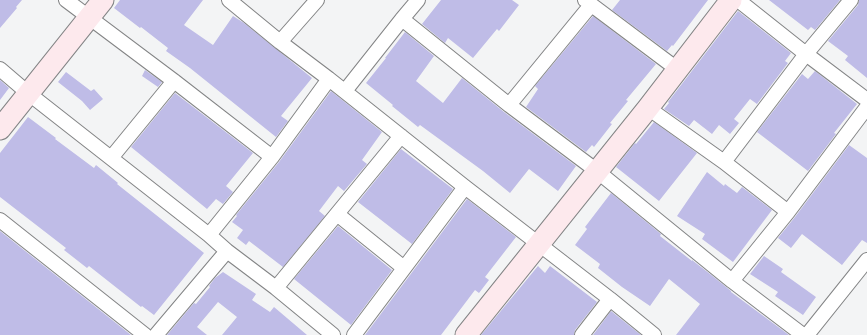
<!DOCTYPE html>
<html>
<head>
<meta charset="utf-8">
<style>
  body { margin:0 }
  canvas { display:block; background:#f3f4f5 }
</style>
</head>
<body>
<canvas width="867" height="335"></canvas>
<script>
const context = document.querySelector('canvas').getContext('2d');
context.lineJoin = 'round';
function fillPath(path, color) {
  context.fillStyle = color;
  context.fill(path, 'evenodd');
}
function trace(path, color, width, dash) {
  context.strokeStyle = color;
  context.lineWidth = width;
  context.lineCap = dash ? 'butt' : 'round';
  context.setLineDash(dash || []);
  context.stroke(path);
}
fillPath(new Path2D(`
  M 0,0 L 22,0 L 16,7 L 17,8 L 0,28 Z
  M 120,0 L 203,0 L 184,25 L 213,45 L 233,16 L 244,23 L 312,78 L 281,116 L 288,121 L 276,137 L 190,68 L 166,51 L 168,48 L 141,27 L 140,28 L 114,8 Z
  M 441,0 L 512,0 L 519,5 L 499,31 L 497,29 L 473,58 L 448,38 L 445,43 L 422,24 Z
  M 620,0 L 708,0 L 673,46 L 672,45 L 667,51 L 612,10 Z
  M 769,0 L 840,0 L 815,30 L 811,27 L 808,30 Z
  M 859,0 L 867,0 L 867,78 L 845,60 L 848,56 L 828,41 L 858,5 Z
  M 738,11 L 791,53 L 785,61 L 788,63 L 757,104 L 750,99 L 734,119 L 739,123 L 730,134 L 719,125 L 712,134 L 694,120 L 689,126 L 664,109 L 669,103 L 668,102 Z
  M 593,16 L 656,64 L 626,100 L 628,101 L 610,123 L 612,124 L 605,133 L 594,147 L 592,145 L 586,152 L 526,107 L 538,89 L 535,86 Z
  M 405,32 L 434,56 L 416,81 L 443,103 L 462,78 L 504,112 L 576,166 L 558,191 L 529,169 L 510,193 L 483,171 L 420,125 L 418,127 L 392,106 L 393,105 L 366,83 L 386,58 L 385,58 Z
  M 145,70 L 162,82 L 158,87 L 142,76 Z
  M 815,71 L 857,104 L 834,133 L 836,134 L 808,171 L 757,132 L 802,74 L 808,79 Z
  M 66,72 L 91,91 L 94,89 L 103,99 L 90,110 L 82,101 L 58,82 Z
  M 0,80 L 9,88 L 0,100 Z
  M 331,91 L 382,132 L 362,160 L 367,164 L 344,191 L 338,186 L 319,211 L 325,216 L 283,267 L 249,241 L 246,245 L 237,238 L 243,230 L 232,222 L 237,216 L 236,215 L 279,162 Z
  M 175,93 L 253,153 L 226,186 L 233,192 L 223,204 L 216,199 L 207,209 L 131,147 Z
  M 28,117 L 56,138 L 55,139 L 94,168 L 96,165 L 118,183 L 117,184 L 204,253 L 154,315 L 142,306 L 141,307 L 89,266 L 87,268 L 64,250 L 66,248 L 0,197 L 0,153 Z
  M 654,122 L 697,153 L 659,201 L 616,167 L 635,143 L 636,144 Z
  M 849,145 L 867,158 L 867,243 L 862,240 L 842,265 L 802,234 L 791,248 L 778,238 L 795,217 Z
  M 401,149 L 453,189 L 412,244 L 358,202 Z
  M 707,172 L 724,186 L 725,184 L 737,193 L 742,187 L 772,210 L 733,262 L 702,239 L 705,234 L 677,216 Z
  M 611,193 L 661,234 L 660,236 L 692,261 L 692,260 L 710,274 L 731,291 L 731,292 L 789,335 L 676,335 L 700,304 L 669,279 L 650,306 L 622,287 L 598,268 L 600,264 L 575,245 L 587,229 L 585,227 Z
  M 467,199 L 516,237 L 485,277 L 489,280 L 479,293 L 475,290 L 441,335 L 365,335 Z
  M 338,226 L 392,270 L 351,325 L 294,279 Z
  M 0,231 L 131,335 L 0,335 Z
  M 764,256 L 783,269 L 781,272 L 816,297 L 803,315 L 775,296 L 778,292 L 750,274 Z
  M 538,266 L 545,273 L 550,266 L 597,302 L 575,330 L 574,335 L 481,335 Z
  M 223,272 L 256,294 L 252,300 L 270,312 L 274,307 L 307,335 L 222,335 L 237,317 L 218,302 L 197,327 L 207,335 L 167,335 L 194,303 L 196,304 L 210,287 L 209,286 L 215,278 Z
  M 611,311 L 641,335 L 593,335 Z`), '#bfbce7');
const street = new Path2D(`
  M 66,0 L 174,81 L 272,157
  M 229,0 L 280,42 L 329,79 L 465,187 L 610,299 L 654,335
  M 585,0 L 677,69
  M 738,0 L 806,54 L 867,100
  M 402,19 L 509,105 L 597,171 L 732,281 L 803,335
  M 280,42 L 317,0
  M 0,69 L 28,93 L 209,235 L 227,251 L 276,288 L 333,335
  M 345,91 L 402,19 L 418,0
  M 509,105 L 591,5
  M 648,108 L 724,162
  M 111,158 L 174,81
  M 788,212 L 724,162 L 806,54 L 851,0
  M 337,214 L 404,268
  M 0,220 L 145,335
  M 209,235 L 272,157 L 329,79
  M 732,281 L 788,212 L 867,107
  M 276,288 L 401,136
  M 156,335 L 227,251
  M 354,335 L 465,187
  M 582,335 L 610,299
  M 807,335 L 867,260`);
const secondary = new Path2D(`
  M 0,129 L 103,0
  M 466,335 L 648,108 L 731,0`);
trace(street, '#838485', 16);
trace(secondary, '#838485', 23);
trace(street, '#fff', 14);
trace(secondary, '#fde9ed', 21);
</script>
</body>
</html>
